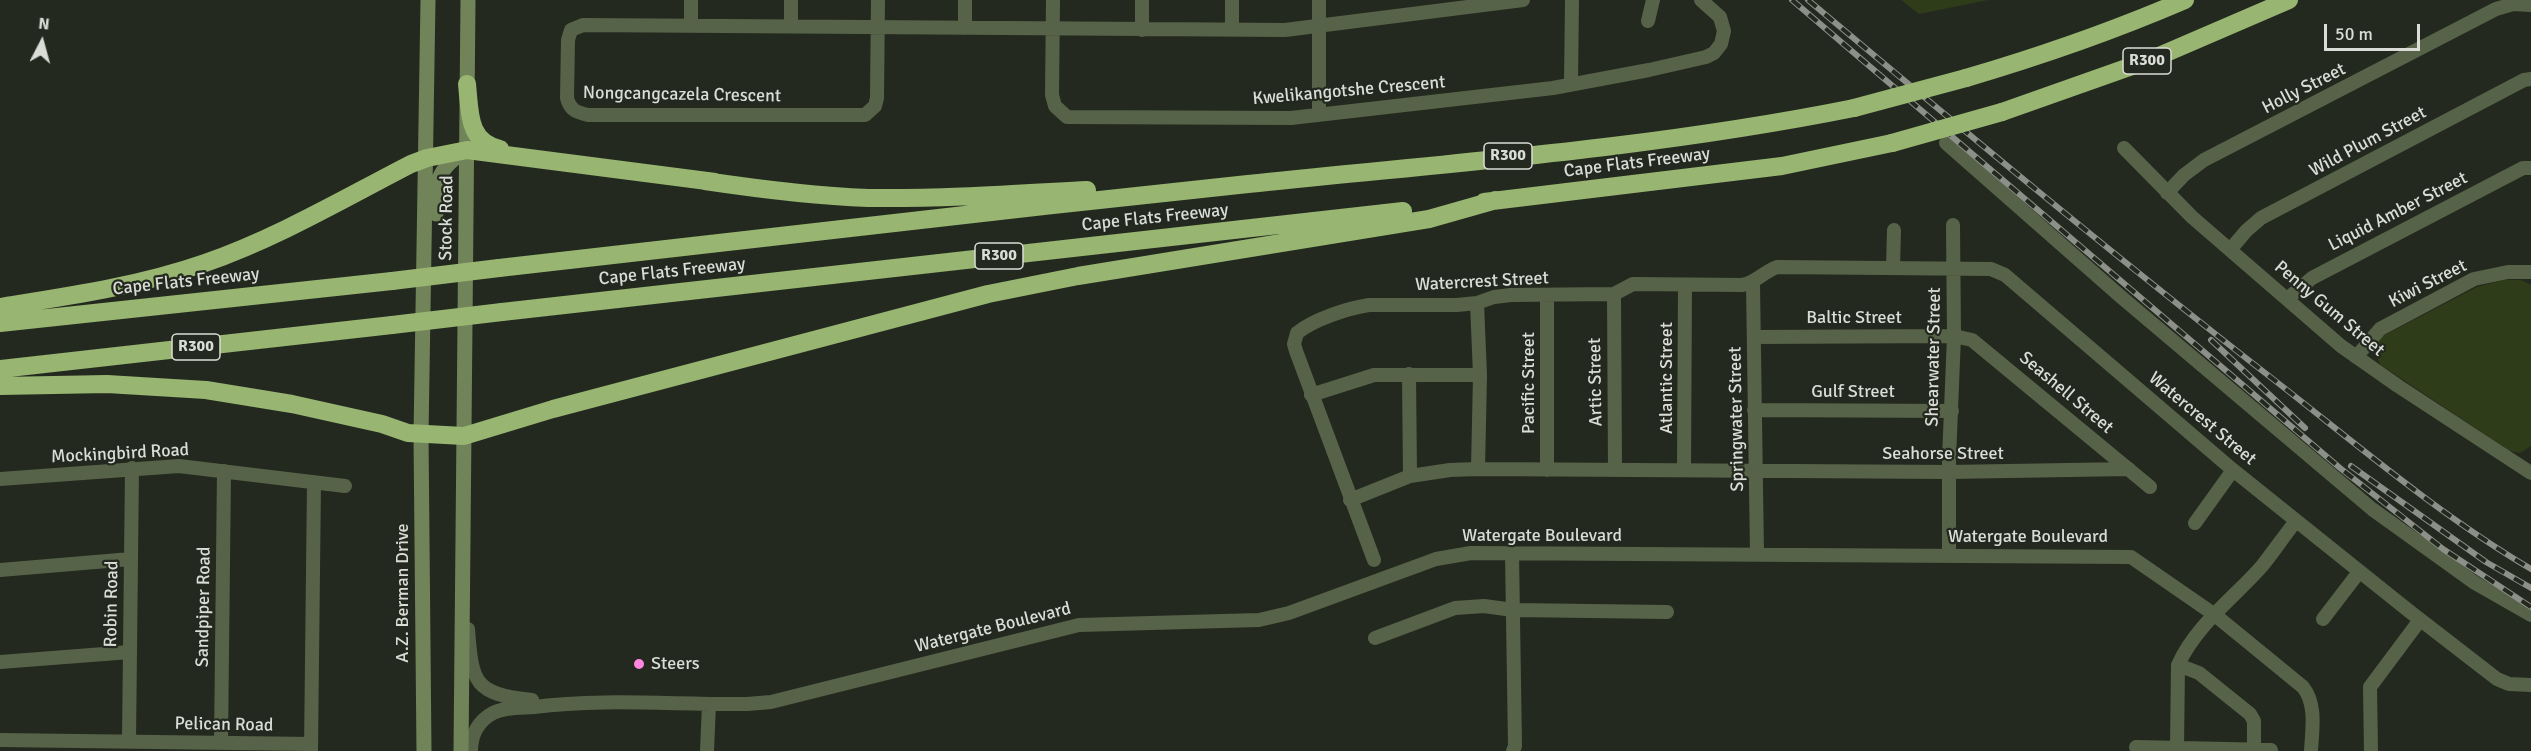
<!DOCTYPE html>
<html>
<head>
<meta charset="utf-8">
<style>
  body { margin:0 }
  #map { position:relative; width:2531px; height:751px; overflow:hidden; background:#24291f; font-family:Signika,sans-serif }
  canvas { display:block }
  .north { position:absolute; left:12px; top:12px; width:60px; height:60px; -webkit-text-stroke:4px #24291f; paint-order:stroke; rotate:6deg; font-size:16px; font-weight:700; line-height:24px; text-align:center; color:#daddd7 }
  .north::after { content:''; display:block; margin:auto; width:21px; height:27px; background:#daddd7; clip-path:polygon(50% 0,100% 100%,50% 72%,0 100%) }
  .scale { position:absolute; left:2324px; top:24px; width:96px; height:27px; box-sizing:border-box; border:3px solid #daddd7; border-top:0; padding-left:8px; font-size:18px; line-height:21px; white-space:nowrap; color:#daddd7; -webkit-text-stroke:4px #24291f; paint-order:stroke }
</style>
</head>
<body>
<div id="map">
<canvas width="2531" height="751"></canvas>
<div class="north">N</div>
<div class="scale">50 m</div>
</div>
<script>
const context = document.querySelector('canvas').getContext('2d');
context.lineJoin = 'round';
function fillPath(path, color) {
  context.fillStyle = color;
  context.fill(path, 'evenodd');
}
function trace(path, color, width, dash) {
  context.strokeStyle = color;
  context.lineWidth = width;
  context.lineCap = dash ? 'butt' : 'round';
  context.setLineDash(dash || []);
  context.stroke(path);
}
function drawText(font, color, halo, rows, align = 'center') {
  context.font = font + ' Signika,sans-serif';
  context.lineWidth = 4.5;
  context.setLineDash([]);
  context.textBaseline = 'middle';
  context.strokeStyle = halo;
  context.fillStyle = color;
  for (const [text, x, y, turn = 0] of rows) {
    context.save();
    context.translate(x, y);
    context.rotate((+turn || 0) * Math.PI / 180);
    context.textAlign = isNaN(turn) ? turn : align;
    if (halo) context.strokeText(text, 0, 0);
    context.fillText(text, 0, 0);
    context.restore();
  }
}
fillPath(new Path2D(`
  M 1901,0 L 1988,0 L 1919,14 Z
  M 2503,280 L 2521,280 L 2531,285 L 2531,446 L 2520,453 L 2510,451 L 2381,365 L 2373,351 L 2375,343 L 2381,337 L 2477,287 Z`), '#2e3c19');
trace(new Path2D(`
  M 691,0 L 691,25
  M 878,0 L 877,98 L 875,106 L 865,115 L 588,115 C 576,112 570,110 567,98 L 568,40 L 571,30 L 583,25 L 1285,30 L 1523,0
  M 1053,0 L 1052,95 L 1055,106 L 1067,117 L 1291,118 L 1553,88 L 1649,70 L 1706,57 L 1714,53 L 1721,44 L 1724,31 L 1720,17 L 1701,0
  M 1319,0 L 1319,115
  M 1648,21 L 1653,0
  M 791,26 L 791,0
  M 965,28 L 965,0
  M 1232,29 L 1232,0
  M 1142,30 L 1142,0
  M 1571,84 L 1572,0
  M 1946,143 L 2120,296 L 2372,509 L 2475,583 L 2531,615
  M 2124,148 L 2192,217 L 2341,346 L 2398,386 L 2531,473
  M 2167,193 L 2184,175 L 2204,160 L 2496,9 L 2513,4 L 2531,5
  M 2230,250 L 2246,231 L 2261,218 L 2524,80 L 2531,79
  M 1893,268 L 1894,230
  M 1753,284 L 1757,554
  M 1614,294 L 1615,470
  M 1547,296 L 1547,470
  M 2287,299 L 2312,278 L 2523,168 L 2531,168
  M 1477,303 L 1480,375 L 1478,469
  M 1754,337 L 1954,336 L 1972,340 L 2150,487
  M 2356,357 L 2380,329 L 2474,279 L 2508,272 L 2531,272
  M 1409,374 L 1410,476
  M 1311,395 L 1374,375 L 1480,375
  M 1754,410 L 1952,411
  M 1684,470 L 1685,285
  M 0,479 L 179,466 L 345,486
  M 1350,500 L 1410,476 L 1450,470 L 1478,469 L 1949,472 L 2129,469
  M 2195,523 L 2233,470
  M 1512,553 L 1515,746 L 1513,751
  M 1949,555 L 1949,459 L 1954,336 L 1953,225
  M 1374,560 L 1296,351 L 1294,344 L 1297,333 C 1314,319 1349,308 1369,305 L 1457,305 L 1477,303 L 1494,297 L 1511,295 L 1614,294 L 1633,284 L 1742,285 C 1756,283 1763,272 1777,267 L 1991,269 L 2005,275 L 2233,470 L 2409,611 L 2497,679 L 2509,684 L 2531,685
  M 0,570 L 131,559
  M 2323,619 L 2359,572
  M 468,629 C 472,683 474,694 532,700
  M 1375,638 L 1455,608 L 1484,606 L 1513,610 L 1667,612
  M 0,662 L 130,652
  M 2178,665 L 2199,673 L 2250,714 L 2254,721 L 2254,750
  M 0,740 L 311,744
  M 129,741 L 132,468
  M 221,743 L 224,471
  M 2136,747 L 2271,750
  M 2177,748 L 2178,665 C 2196,625 2234,598 2262,566 C 2274,551 2284,536 2296,521
  M 311,750 L 314,482
  M 471,751 C 471,735 478,721 493,713 C 505,707 520,708 534,707 C 604,698 676,705 747,704 L 771,702 L 1079,625 L 1259,620 L 1289,613 L 1436,559 L 1471,553 L 2131,557 L 2215,615 L 2303,687 C 2317,705 2312,730 2311,751
  M 707,751 L 709,704
  M 2371,751 L 2370,687 L 2420,620`), '#576348', 14);
trace(new Path2D(`
  M 436,214 C 436,181 437,169 465,151
  M 424,751 L 421,435 L 428,0
  M 461,751 L 468,0`), '#718459', 15);
trace(new Path2D(`
  M 1966,78 C 2041,56 2113,31 2185,0
  M 467,84 C 470,111 467,142 500,149
  M 2002,112 L 2152,59 L 2289,0
  M 705,181 C 759,189 814,196 868,198 C 942,199 1014,194 1087,190
  M 1484,202 L 1782,166 L 1892,143
  M 499,268 C 748,240 998,210 1248,184 C 1451,163 1655,148 1854,108
  M 0,307 C 69,296 139,286 205,263 C 277,238 343,199 411,164 L 427,158 L 467,150 L 715,182
  M 502,312 L 1403,211
  M 0,323 L 392,281
  M 0,369 L 392,325
  M 0,386 L 107,384 L 206,390 L 292,404 L 382,424 L 408,433 L 464,436 L 553,409 L 988,294 L 1078,276 L 1429,219 L 1496,200`), '#98b571', 18);
const rail = new Path2D(`
  M 1792,0 L 2340,468 L 2443,549 L 2531,607
  M 1808,0 C 1963,130 2118,259 2278,383 C 2360,447 2441,516 2531,569
  M 2211,340 L 2305,428
  M 2351,466 L 2486,562 L 2531,588`);
trace(rail, '#8c9088', 6);
trace(rail, '#24291f', 4, [11]);
trace(new Path2D(`
  M 1854,108 L 1966,78
  M 1892,143 L 2002,112
  M 392,281 L 499,268
  M 392,325 L 502,312`), '#98b571', 18);
for (const [x, y, r, color] of [
  [639,664,6,"#fe86e0"]
]) {
  const dot = new Path2D();
  dot.arc(x, y, r, 0, 2 * Math.PI);
  context.fillStyle = color;
  context.fill(dot);
  trace(dot, '#24291f', 2);
}
for (const [x, y, w] of [
  [2147,61,48],
  [1508,156,48],
  [999,256,48],
  [196,347,48]
]) {
  const box = new Path2D();
  box.roundRect(x - w / 2, y - 13, w, 26, 4.5);
  context.fillStyle = '#24291f';
  context.fill(box);
  trace(box, '#daddd7', 1.5);
}
drawText('bold 16px', '#daddd7', null, [
  ["R300",2147,61],
  ["R300",1508,156],
  ["R300",999,256],
  ["R300",196,347]
]);
drawText('18px', '#daddd7', '#24291f', [
  ["Holly Street",2304,89,-27],
  ["Kwelikangotshe Crescent",1349,91,-5],
  ["Nongcangcazela Crescent",682,95,1],
  ["Wild Plum Street",2368,142,-28],
  ["Cape Flats Freeway",1637,163,-7],
  ["Liquid Amber Street",2398,212,-27],
  ["Stock Road",447,218,-89],
  ["Cape Flats Freeway",1155,218,-6],
  ["Cape Flats Freeway",672,272,-6],
  ["Cape Flats Freeway",186,282,-6],
  ["Watercrest Street",1482,282,-3],
  ["Kiwi Street",2428,284,-27],
  ["Penny Gum Street",2329,309,40],
  ["Baltic Street",1854,318],
  ["Shearwater Street",1934,357,-89],
  ["Atlantic Street",1667,378,-90],
  ["Artic Street",1596,382,-91],
  ["Pacific Street",1529,383,-90],
  ["Gulf Street",1853,392],
  ["Seashell Street",2066,393,40],
  ["Springwater Street",1737,419,-91],
  ["Watercrest Street",2202,419,40],
  ["Mockingbird Road",120,454,-3],
  ["Seahorse Street",1943,454],
  ["Watergate Boulevard",1542,536],
  ["Watergate Boulevard",2028,537],
  ["A.Z. Berman Drive",403,593,-90],
  ["Robin Road",112,604,-89],
  ["Sandpiper Road",204,607,-89],
  ["Watergate Boulevard",993,628,-14],
  ["Pelican Road",224,725,1]
]);
drawText('18px', '#daddd7', '#24291f', [
  ["Steers",651,664]
], 'left');
</script>
</body>
</html>
